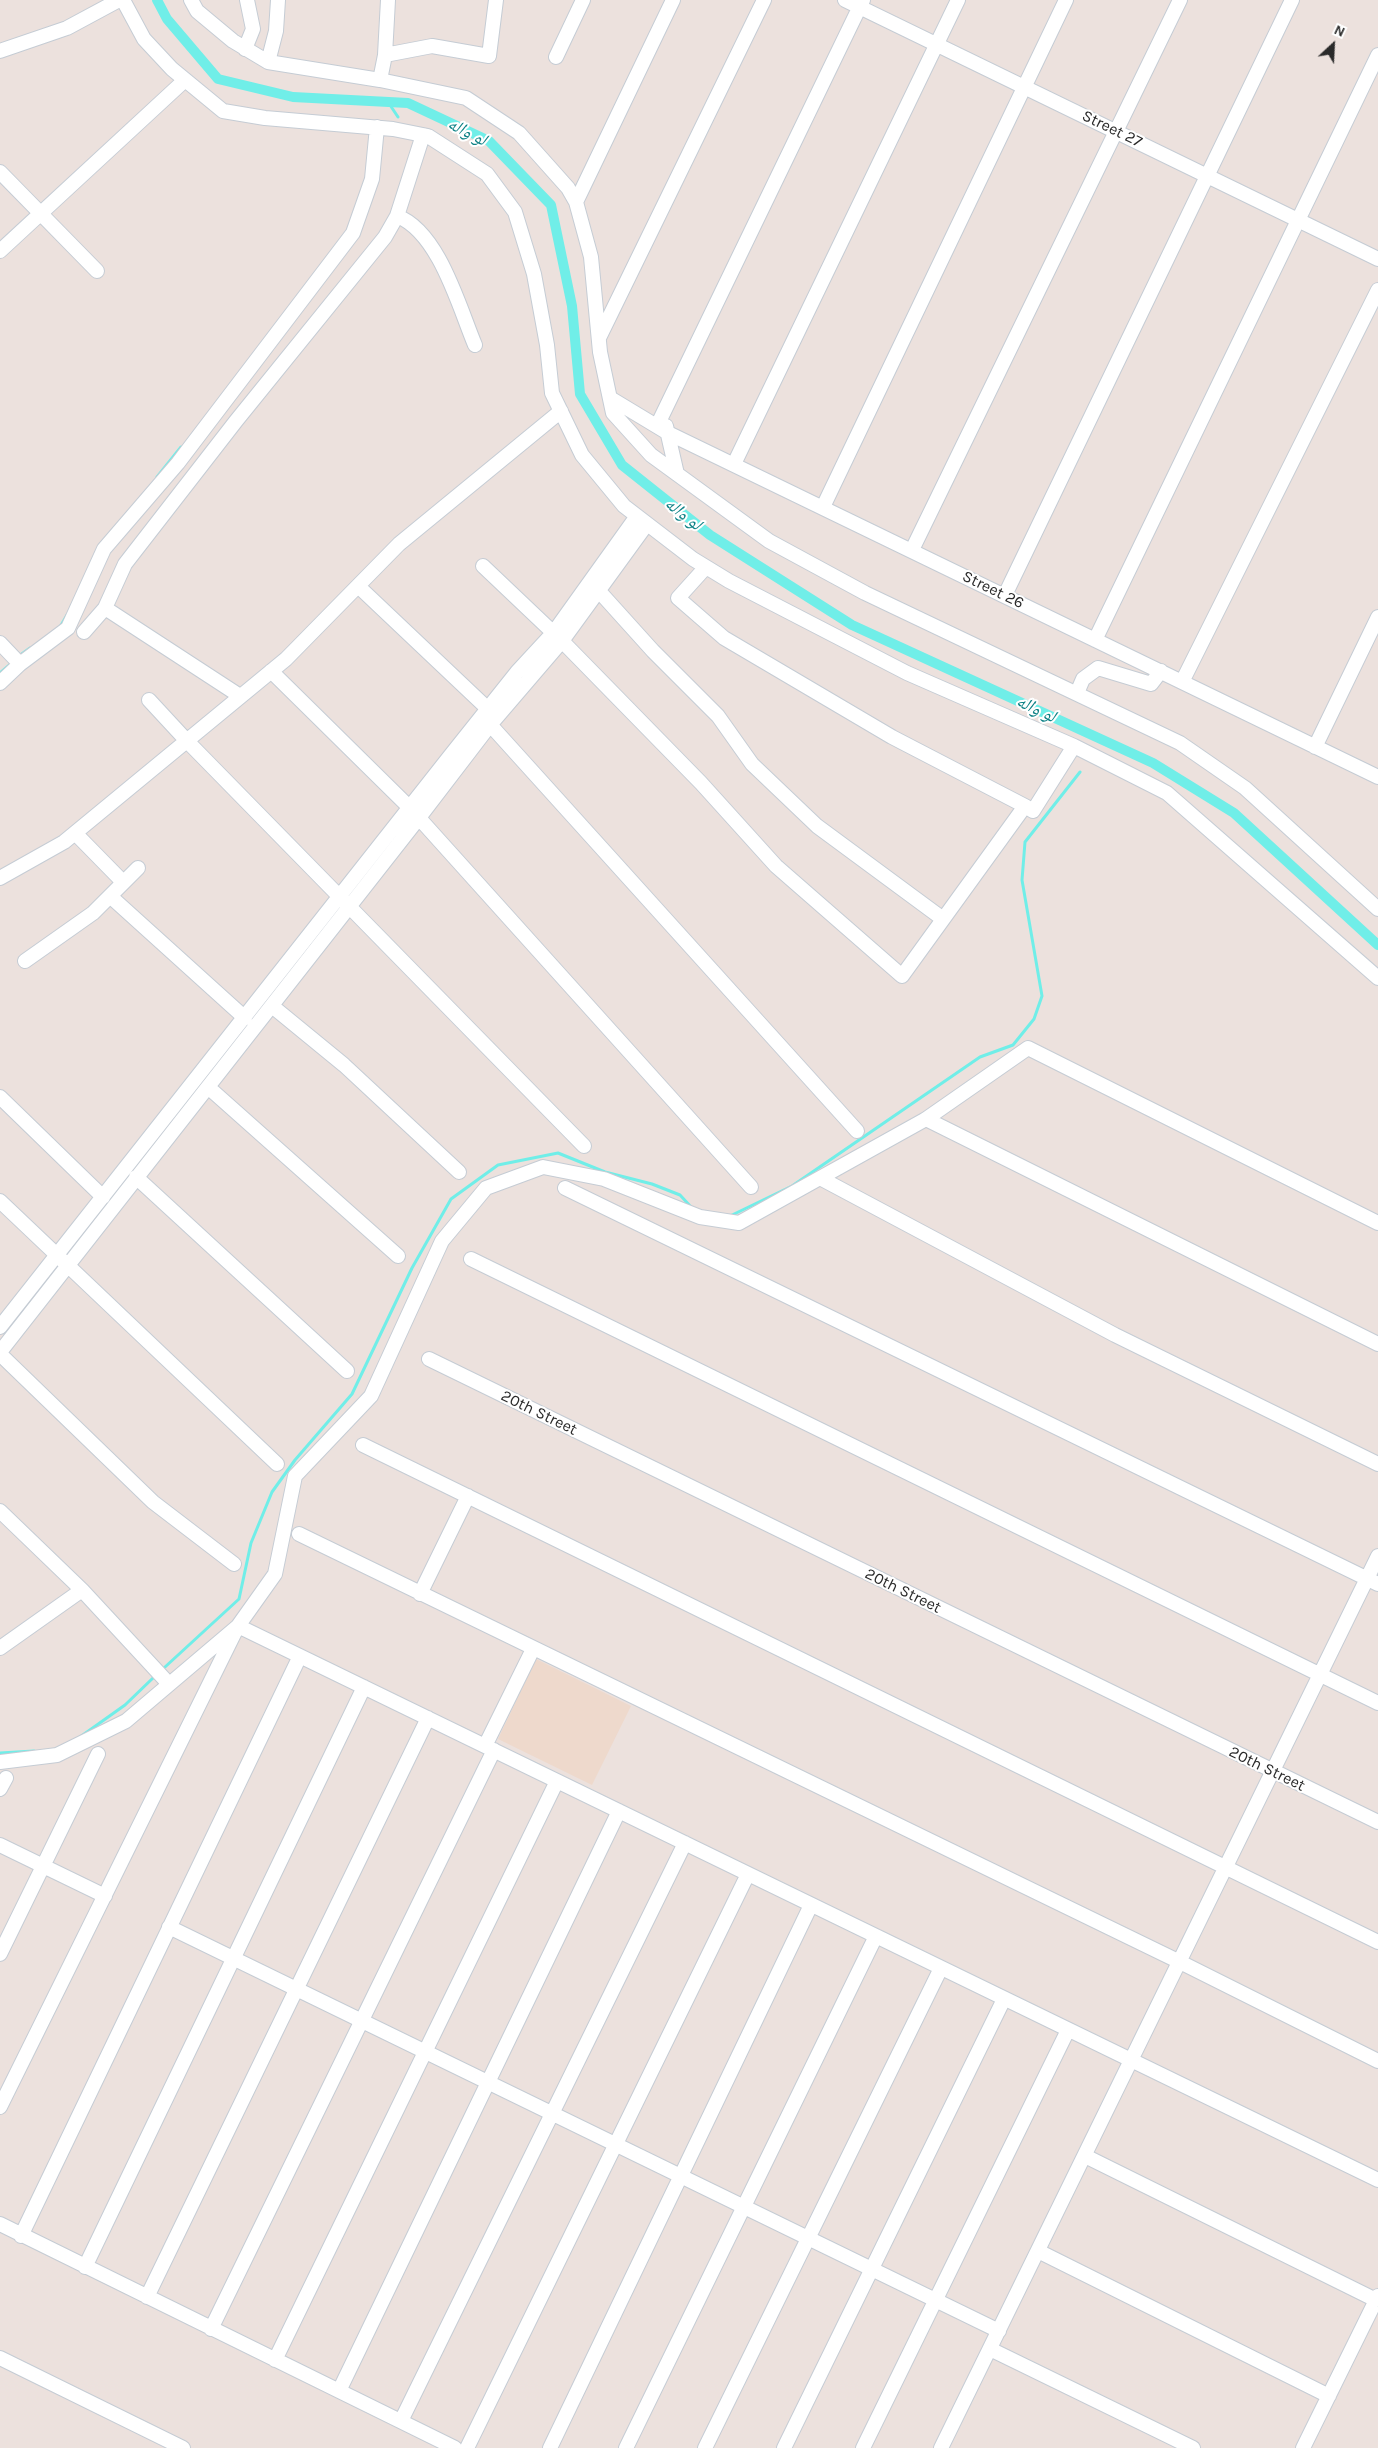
<!DOCTYPE html>
<html>
<head>
<meta charset="utf-8">
<style>
  body { margin:0 }
  #map { position:relative; width:1378px; height:2448px; overflow:hidden; background:#ece1dd; font-family:Karla,sans-serif }
  canvas { display:block }
  .north { position:absolute; left:1308px; top:20px; width:50px; height:50px; -webkit-text-stroke:4px #fff; paint-order:stroke; rotate:25deg; font-size:14px; font-weight:700; line-height:20px; text-align:center; color:#2a2a2a }
  .north::after { content:''; display:block; margin:auto; width:18px; height:22px; background:#2a2a2a; clip-path:polygon(50% 0,100% 100%,50% 72%,0 100%) }
</style>
</head>
<body>
<div id="map">
<canvas width="1378" height="2448"></canvas>
<div class="north">N</div>
</div>
<script>
const context = document.querySelector('canvas').getContext('2d');
context.lineJoin = 'round';
function fillPath(path, color) {
  context.fillStyle = color;
  context.fill(path, 'evenodd');
}
function trace(path, color, width, dash) {
  context.strokeStyle = color;
  context.lineWidth = width;
  context.lineCap = dash ? 'butt' : 'round';
  context.setLineDash(dash || []);
  context.stroke(path);
}
function drawText(font, color, halo, rows, align = 'center') {
  context.font = font + ' Karla,"Noto Naskh Arabic",sans-serif';
  context.lineWidth = 4;
  context.setLineDash([]);
  context.textBaseline = 'middle';
  context.strokeStyle = halo;
  context.fillStyle = color;
  for (const [text, x, y, turn = 0] of rows) {
    context.save();
    context.translate(x, y);
    context.rotate((+turn || 0) * Math.PI / 180);
    context.textAlign = isNaN(turn) ? turn : align;
    if (halo) context.strokeText(text, 0, 0);
    context.fillText(text, 0, 0);
    context.restore();
  }
}
fillPath(new Path2D(`
  M 536,1659 L 631,1706 L 592,1785 L 498,1739 Z`), '#eed9cc');
trace(new Path2D(`
  M 388,102 L 398,117
  M 157,477 L 181,447
  M 60,627 L 67,615
  M 19,656 L 30,648
  M 0,673 L 13,662
  M 730,1216 L 792,1186 L 980,1057 L 1013,1045 L 1034,1019 L 1042,996 L 1022,880 L 1025,842 L 1080,772
  M 165,1667 L 239,1599 L 251,1543 L 272,1492 L 295,1460 L 352,1394 L 412,1268 L 451,1199 L 498,1165 L 558,1153 L 605,1172 L 652,1184 L 680,1195 L 692,1208
  M 80,1737 L 125,1705 L 153,1678
  M 0,1753 L 34,1751`), '#70eee8', 3);
trace(new Path2D(`
  M 157,0 L 167,19 L 218,79 L 293,97 L 408,103 L 489,141 L 551,205 L 572,306 L 580,394 L 622,465 L 710,535 L 852,625 L 1153,763 L 1234,813 L 1378,945`), '#70eee8', 10);
const minor = new Path2D(`
  M 123,0 L 144,39 L 172,69 L 223,111 L 265,118 L 393,129 L 428,136 L 487,174 L 515,212 L 534,274 L 547,345 L 552,393 L 582,455 L 624,506 L 693,559 L 729,581 L 907,673 L 1074,746 L 1167,793 L 1378,978
  M 191,0 L 197,11 L 233,41 L 268,62 L 380,80 L 466,98 L 519,133 L 568,188 L 576,202 L 591,257 L 600,352 L 613,413 L 651,455 L 769,541 L 865,593 L 1180,743 L 1245,788 L 1378,909
  M 845,0 L 1378,259
  M 245,49 L 253,29 L 247,0
  M 0,51 L 67,28 L 119,0
  M 385,55 L 432,46 L 489,56 L 496,0
  M 556,57 L 583,0
  M 268,62 L 276,31 L 278,0
  M 380,80 L 385,55 L 388,0
  M 0,172 L 97,271
  M 576,202 L 673,0
  M 397,216 C 439,232 459,307 475,345
  M 0,251 L 185,80
  M 599,338 L 764,0
  M 610,398 L 668,433 L 1378,777
  M 657,426 L 863,0
  M 666,426 L 677,474
  M 734,464 L 958,0
  M 823,507 L 1066,0
  M 912,550 L 1180,0
  M 483,566 L 562,641 L 701,783 L 776,866 L 902,976 L 1025,806 L 1033,811 L 1074,746
  M 706,567 L 678,598 L 724,638 L 892,737 L 1025,806
  M 358,586 L 488,709
  M 598,590 L 653,651 L 718,716 L 752,764 L 817,826 L 943,919
  M 1005,595 L 1292,0
  M 105,608 L 240,696
  M 84,632 L 105,608 L 125,564 L 236,421 L 385,237 L 397,216 L 423,135
  M 1095,640 L 1378,55
  M 0,643 L 20,664
  M 271,671 L 410,808 L 751,1187
  M 1182,682 L 1378,290
  M 0,683 L 20,664 L 68,628 L 104,549 L 178,463 L 353,233 L 372,179 L 377,127
  M 1077,693 L 1083,679 L 1098,668 L 1151,684 L 1161,671
  M 149,700 L 186,740 L 584,1146
  M 485,719 L 857,1131
  M 1315,747 L 1378,617
  M 75,833 L 123,882
  M 0,878 L 64,842 L 286,659 L 399,544 L 561,411
  M 110,896 L 245,1018
  M 25,961 L 93,913 L 138,868
  M 272,1006 L 344,1065 L 459,1172
  M 208,1087 L 398,1256
  M 0,1097 L 103,1197
  M 926,1119 L 1378,1344
  M 136,1177 L 347,1371
  M 820,1178 L 1115,1335 L 1378,1464
  M 565,1188 L 1378,1584
  M 0,1201 L 277,1464
  M 471,1259 L 1378,1703
  M 0,1327 L 450,756 L 517,672 L 554,632 L 637,516
  M 0,1352 L 418,819 L 490,725 L 562,641 L 647,524
  M 0,1354 L 153,1502 L 234,1564
  M 429,1359 L 1378,1822
  M 363,1445 L 1378,1942
  M 0,1511 L 82,1590 L 169,1684
  M 299,1534 L 1180,1962 L 1378,2061
  M 420,1594 L 468,1496
  M 0,1648 L 82,1590
  M 485,1746 L 533,1649
  M 0,1762 L 57,1755 L 126,1721 L 238,1626 L 275,1574 L 295,1476 L 371,1396 L 442,1241 L 486,1188 L 543,1167 L 604,1179 L 700,1217 L 739,1223 L 926,1119 L 1028,1048 L 1378,1223
  M 0,1789 L 6,1778
  M 0,1845 L 105,1896
  M 169,1927 L 999,2331
  M 0,1954 L 98,1754
  M 0,2107 L 238,1626 L 1378,2180
  M 1085,2156 L 1376,2300
  M 0,2224 L 455,2448
  M 21,2236 L 300,1656
  M 1038,2251 L 1329,2396
  M 85,2267 L 364,1687
  M 147,2297 L 428,1718
  M 211,2329 L 494,1750
  M 990,2349 L 1193,2448
  M 0,2358 L 183,2448
  M 275,2360 L 557,1781
  M 339,2391 L 619,1811
  M 401,2421 L 685,1843
  M 467,2448 L 748,1874
  M 550,2448 L 811,1905
  M 626,2448 L 876,1936
  M 705,2448 L 941,1968
  M 784,2448 L 1004,1999
  M 863,2448 L 1068,2030
  M 941,2448 L 1378,1556
  M 1303,2448 L 1378,2296`);
trace(minor, '#c5ccd4', 16);
trace(minor, '#fff', 14);
drawText('16px', '#2a2a2a', '#fff', [
  ["Street 27",1112,129,26],
  ["Street 26",993,590,26],
  ["20th Street",539,1413,26],
  ["20th Street",903,1591,26],
  ["20th Street",1267,1769,26]
]);
drawText('italic 18px', '#0e8286', '#fff', [
  ["لو واله",467,132,27],
  ["لو واله",683,514,38],
  ["لو واله",1036,709,25]
]);
</script>
</body>
</html>
